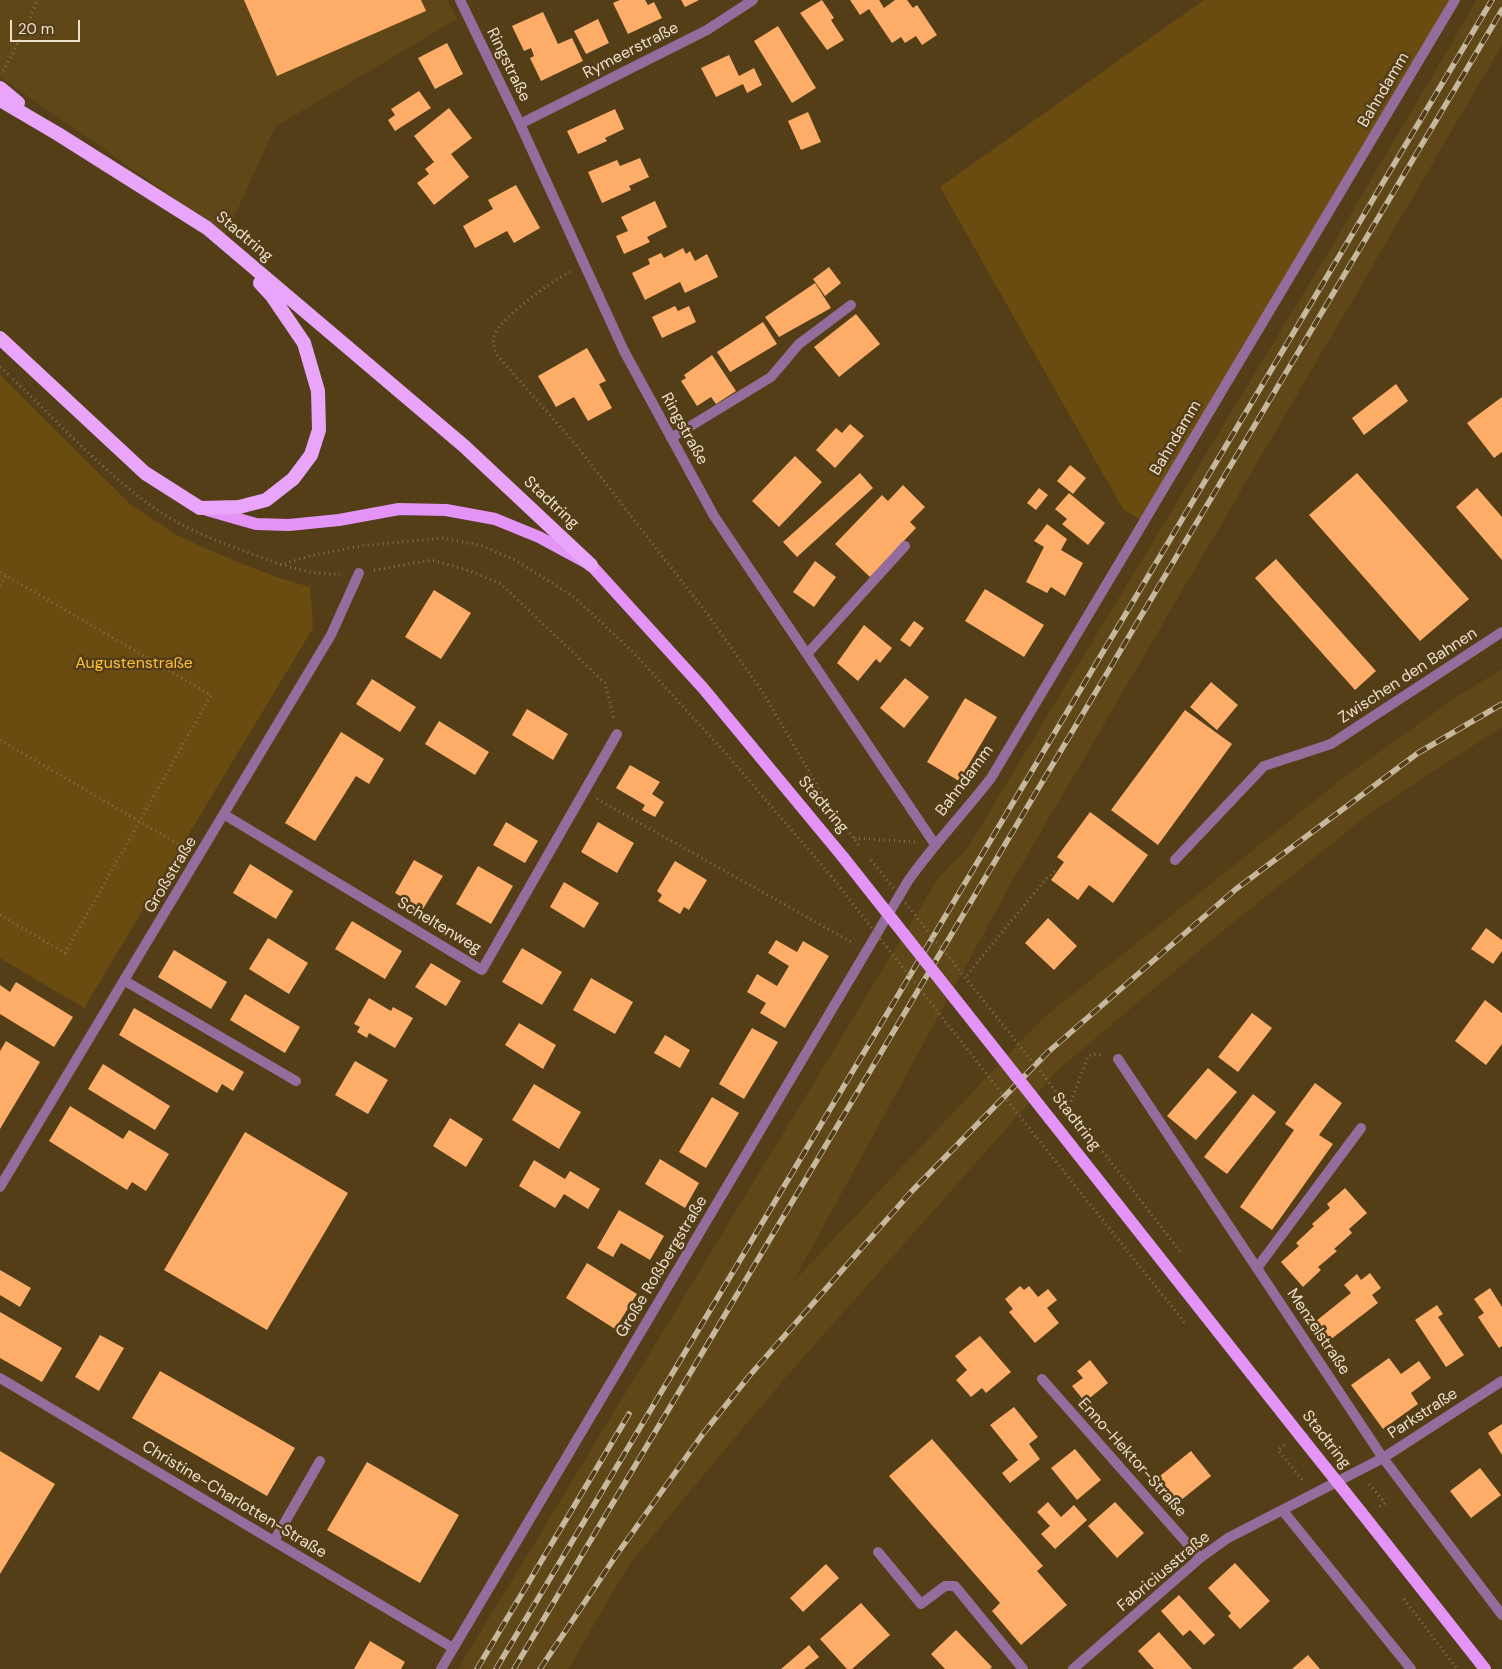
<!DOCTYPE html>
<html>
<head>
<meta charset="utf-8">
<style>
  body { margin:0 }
  #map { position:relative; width:1502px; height:1669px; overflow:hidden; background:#533e18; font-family:"DM Sans",sans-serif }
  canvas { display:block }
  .scale { position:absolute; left:10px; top:20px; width:70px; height:22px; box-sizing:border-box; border:2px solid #ecdfcb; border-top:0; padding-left:6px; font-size:15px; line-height:18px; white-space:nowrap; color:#ecdfcb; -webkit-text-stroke:4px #533e18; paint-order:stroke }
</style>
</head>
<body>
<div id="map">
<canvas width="1502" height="1669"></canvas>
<div class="scale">20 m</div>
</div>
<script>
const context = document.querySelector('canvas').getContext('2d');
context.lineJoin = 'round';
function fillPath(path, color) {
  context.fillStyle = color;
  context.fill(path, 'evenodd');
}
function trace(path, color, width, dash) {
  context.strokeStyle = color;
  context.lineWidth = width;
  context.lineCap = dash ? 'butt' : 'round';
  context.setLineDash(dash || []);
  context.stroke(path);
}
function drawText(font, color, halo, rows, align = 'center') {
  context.font = font + ' "DM Sans",sans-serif';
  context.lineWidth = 5;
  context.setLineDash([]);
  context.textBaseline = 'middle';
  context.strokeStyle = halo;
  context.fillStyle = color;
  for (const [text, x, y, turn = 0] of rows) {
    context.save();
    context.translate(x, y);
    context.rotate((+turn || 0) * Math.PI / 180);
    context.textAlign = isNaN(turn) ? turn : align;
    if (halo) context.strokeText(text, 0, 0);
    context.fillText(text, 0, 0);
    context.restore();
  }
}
fillPath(new Path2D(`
  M 0,0 L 447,0 L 457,19 L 275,127 L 225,237 L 174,198 L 0,77 Z
  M 1477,0 L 1502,0 L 1502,45 L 1015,876 L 793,1282 L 1042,1019 L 1347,775 L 1455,698 L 1502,669 L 1502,727 L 1373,811 L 1225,929 L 1060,1068 L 786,1377 L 630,1563 L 568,1669 L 458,1669 L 889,959 L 937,880 L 968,847 L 1329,251 Z`), '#604718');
fillPath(new Path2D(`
  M 1204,0 L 1450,0 L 1141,520 L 1123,509 L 940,187 Z
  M 0,375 L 130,504 L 180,537 L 235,561 L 279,578 L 310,587 L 313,628 L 84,1008 L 0,958 Z`), '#6b4c10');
fillPath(new Path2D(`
  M 244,0 L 421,0 L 426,11 L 277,76 Z
  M 620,0 L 645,0 L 648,5 L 654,2 L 662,18 L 628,34 L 613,3 Z
  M 681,0 L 699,0 L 685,7 Z
  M 822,0 L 834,18 L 831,20 L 844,40 L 827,50 L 800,13 Z
  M 850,0 L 879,0 L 884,8 L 895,0 L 907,0 L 913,8 L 917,5 L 937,35 L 922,45 L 916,36 L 905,43 L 901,37 L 892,43 L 869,9 L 860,15 Z
  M 543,12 L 558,44 L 572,38 L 583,61 L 541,81 L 530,58 L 534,56 L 531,48 L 524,51 L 512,26 Z
  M 598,19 L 609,43 L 586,54 L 574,31 Z
  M 778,26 L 816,88 L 792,103 L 754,41 Z
  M 447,43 L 463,74 L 435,89 L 418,58 Z
  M 729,55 L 739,76 L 754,68 L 762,85 L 747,93 L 743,84 L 716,97 L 701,68 Z
  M 419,91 L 431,108 L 395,131 L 388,120 L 395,115 L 391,109 Z
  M 449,108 L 472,138 L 451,154 L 469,177 L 434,205 L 417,183 L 429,174 L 425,169 L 434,162 L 414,136 Z
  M 615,109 L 624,129 L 605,138 L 607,141 L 578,154 L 567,131 Z
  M 808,112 L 821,142 L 801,150 L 788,121 Z
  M 640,158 L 649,177 L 629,186 L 631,190 L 602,203 L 588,172 L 617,160 L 620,166 Z
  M 516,185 L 540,228 L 514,243 L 507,231 L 475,248 L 463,226 L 493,209 L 488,200 Z
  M 655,201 L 667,227 L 647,237 L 650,242 L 624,254 L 616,236 L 628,231 L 621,217 Z
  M 683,248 L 686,254 L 690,251 L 695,261 L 707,254 L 718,277 L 685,293 L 680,282 L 645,300 L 632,273 L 650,264 L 648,259 L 661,253 L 664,258 Z
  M 829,267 L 841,283 L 825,296 L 813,279 Z
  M 815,283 L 831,308 L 779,337 L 765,317 Z
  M 675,306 L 678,311 L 689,306 L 696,322 L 662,338 L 652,317 Z
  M 856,314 L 880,344 L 839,377 L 814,347 Z
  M 763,322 L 777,344 L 730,372 L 717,352 Z
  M 587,348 L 606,381 L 599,384 L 612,408 L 588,421 L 574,397 L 556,407 L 538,376 Z
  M 712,355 L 736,391 L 716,404 L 711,397 L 697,406 L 681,381 L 686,378 L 684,375 Z
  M 1396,384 L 1408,401 L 1364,435 L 1352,418 Z
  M 1502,397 L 1502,452 L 1494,458 L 1467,423 Z
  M 850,424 L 864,436 L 835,468 L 816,450 L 836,428 L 842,433 Z
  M 795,456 L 822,482 L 779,527 L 752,501 Z
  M 1070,465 L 1086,478 L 1073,494 L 1057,481 Z
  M 860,473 L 873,488 L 797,557 L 783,542 Z
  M 1357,473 L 1469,599 L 1420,641 L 1309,515 Z
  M 903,485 L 925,507 L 910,522 L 916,528 L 870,577 L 835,544 L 882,495 L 888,501 Z
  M 1039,488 L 1048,495 L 1036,510 L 1027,503 Z
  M 1477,488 L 1502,517 L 1502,560 L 1456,507 Z
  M 1069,493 L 1105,523 L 1088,545 L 1062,524 L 1067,519 L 1055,509 Z
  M 1047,524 L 1067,539 L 1061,550 L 1083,563 L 1065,596 L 1051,587 L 1047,593 L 1026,582 L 1044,547 L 1034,541 Z
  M 1276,559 L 1376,671 L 1355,690 L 1255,578 Z
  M 815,561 L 836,577 L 814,607 L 793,592 Z
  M 985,589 L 1044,625 L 1024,657 L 965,621 Z
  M 434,590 L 471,613 L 441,659 L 405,637 Z
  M 914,621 L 924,628 L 910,647 L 900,640 Z
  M 864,625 L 892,648 L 880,663 L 876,659 L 858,681 L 837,663 Z
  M 905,678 L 929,697 L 904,728 L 880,708 Z
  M 372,679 L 416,707 L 400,732 L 356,704 Z
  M 1211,682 L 1238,705 L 1217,730 L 1190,707 Z
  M 965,698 L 997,717 L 959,781 L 927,762 Z
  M 527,709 L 568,734 L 553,760 L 512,735 Z
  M 1185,710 L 1232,744 L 1158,845 L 1111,810 Z
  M 439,721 L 489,752 L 475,775 L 425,744 Z
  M 341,732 L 384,759 L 369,784 L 356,776 L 315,841 L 285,823 Z
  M 630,765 L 660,782 L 652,794 L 664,802 L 655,817 L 642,810 L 645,805 L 616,788 Z
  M 1090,812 L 1148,855 L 1113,903 L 1089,885 L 1078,900 L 1051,880 L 1064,862 L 1057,857 Z
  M 506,822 L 538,841 L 525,863 L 493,845 Z
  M 598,822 L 634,843 L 617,873 L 581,852 Z
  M 414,860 L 443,876 L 423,909 L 395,893 Z
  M 675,861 L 707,880 L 689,910 L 684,907 L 680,914 L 658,901 L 662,895 L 657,891 Z
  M 250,864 L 293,891 L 276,919 L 233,893 Z
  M 478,866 L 513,886 L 491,924 L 456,904 Z
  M 564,882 L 599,903 L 584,928 L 550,907 Z
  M 1048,918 L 1077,946 L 1054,970 L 1025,943 Z
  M 352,921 L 402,951 L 385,979 L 335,949 Z
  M 1486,928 L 1502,940 L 1502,951 L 1493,964 L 1471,949 Z
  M 268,938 L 308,963 L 289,994 L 249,969 Z
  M 776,940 L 797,952 L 803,941 L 829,956 L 785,1028 L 760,1013 L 766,1003 L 747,992 L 757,974 L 777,986 L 789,966 L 768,953 Z
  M 522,948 L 562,972 L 542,1005 L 502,982 Z
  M 174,950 L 227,982 L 211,1009 L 158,977 Z
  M 431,963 L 461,981 L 446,1006 L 415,987 Z
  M 591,978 L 633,1002 L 615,1034 L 573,1010 Z
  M 16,982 L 73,1017 L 54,1047 L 0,1014 L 0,985 L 10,992 Z
  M 245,994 L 300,1027 L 285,1053 L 230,1020 Z
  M 369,998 L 391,1011 L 393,1007 L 413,1018 L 395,1048 L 369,1033 L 367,1038 L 357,1032 L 360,1027 L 354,1024 Z
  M 1485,1000 L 1502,1013 L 1502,1044 L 1486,1065 L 1455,1041 Z
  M 134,1008 L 244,1072 L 233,1091 L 222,1084 L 217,1093 L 119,1035 Z
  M 1252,1013 L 1272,1028 L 1238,1072 L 1218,1057 Z
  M 519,1023 L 556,1045 L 543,1069 L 505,1045 Z
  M 752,1028 L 778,1042 L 744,1099 L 719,1084 Z
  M 665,1035 L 690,1050 L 680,1068 L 654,1053 Z
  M 6,1041 L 40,1062 L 0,1129 L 0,1051 Z
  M 355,1061 L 388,1080 L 368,1114 L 335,1095 Z
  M 103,1064 L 170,1106 L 155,1130 L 88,1089 Z
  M 1208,1068 L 1237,1092 L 1196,1140 L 1167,1116 Z
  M 1315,1083 L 1342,1103 L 1319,1135 L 1333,1144 L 1272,1230 L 1240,1207 L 1294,1130 L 1285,1124 Z
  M 534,1084 L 581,1112 L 559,1149 L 512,1120 Z
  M 1253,1094 L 1276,1112 L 1227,1174 L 1204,1157 Z
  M 712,1097 L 739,1113 L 706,1168 L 679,1152 Z
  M 70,1106 L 123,1139 L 129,1130 L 169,1154 L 146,1191 L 132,1182 L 127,1190 L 49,1141 Z
  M 450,1118 L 483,1139 L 466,1167 L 433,1146 Z
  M 245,1132 L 348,1193 L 267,1330 L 164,1270 Z
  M 660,1159 L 699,1183 L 685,1208 L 645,1184 Z
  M 534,1160 L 565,1179 L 570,1171 L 600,1189 L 588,1209 L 564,1194 L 555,1208 L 519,1186 Z
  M 1345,1188 L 1367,1213 L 1349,1229 L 1352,1233 L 1334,1249 L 1337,1251 L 1318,1267 L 1321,1270 L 1303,1287 L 1281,1262 L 1299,1246 L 1296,1243 L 1314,1226 L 1312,1224 L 1330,1208 L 1327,1204 Z
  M 619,1210 L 664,1236 L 650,1260 L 621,1243 L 613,1257 L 597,1248 Z
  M 587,1263 L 637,1294 L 615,1329 L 566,1298 Z
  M 0,1270 L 31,1288 L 20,1307 L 0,1295 Z
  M 1370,1273 L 1381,1288 L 1372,1295 L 1378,1303 L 1326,1343 L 1311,1325 L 1351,1293 L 1344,1285 L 1357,1274 L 1361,1280 Z
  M 1020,1286 L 1024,1290 L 1029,1286 L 1038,1297 L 1048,1289 L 1057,1300 L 1047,1308 L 1059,1323 L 1035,1343 L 1009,1312 L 1013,1309 L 1005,1299 Z
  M 1490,1288 L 1502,1307 L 1502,1346 L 1499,1348 L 1478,1317 L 1484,1313 L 1474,1299 Z
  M 1437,1305 L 1443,1314 L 1438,1317 L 1464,1355 L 1446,1367 L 1415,1320 Z
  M 0,1312 L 62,1348 L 42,1382 L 0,1358 Z
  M 100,1335 L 124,1348 L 99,1391 L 75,1377 Z
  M 980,1336 L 1011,1372 L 986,1393 L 982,1388 L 971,1397 L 956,1380 L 967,1370 L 955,1356 Z
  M 1389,1358 L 1401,1374 L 1419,1361 L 1431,1378 L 1411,1393 L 1418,1404 L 1383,1429 L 1351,1385 Z
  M 1090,1360 L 1108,1383 L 1085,1402 L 1072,1386 L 1083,1378 L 1077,1371 Z
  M 160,1371 L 295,1448 L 267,1496 L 132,1418 Z
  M 1014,1407 L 1038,1437 L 1029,1444 L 1040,1459 L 1010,1483 L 1002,1473 L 1018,1460 L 990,1425 Z
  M 1502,1424 L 1502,1455 L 1488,1433 Z
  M 932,1439 L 1043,1566 L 1037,1571 L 1067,1605 L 1021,1645 L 992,1611 L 1000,1603 L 889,1476 Z
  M 1075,1449 L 1101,1480 L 1077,1500 L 1051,1468 Z
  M 0,1451 L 55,1484 L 0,1574 Z
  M 1191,1451 L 1211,1476 L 1175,1505 L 1155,1480 Z
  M 367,1462 L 459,1515 L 420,1583 L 327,1530 Z
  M 1480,1468 L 1501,1495 L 1471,1518 L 1450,1491 Z
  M 1048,1502 L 1061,1517 L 1074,1505 L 1087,1520 L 1055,1549 L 1041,1534 L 1050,1526 L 1037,1512 Z
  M 1115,1502 L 1144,1533 L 1117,1558 L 1088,1526 Z
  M 1235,1563 L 1270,1601 L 1240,1629 L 1228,1616 L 1231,1613 L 1208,1588 Z
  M 826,1564 L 839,1578 L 803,1612 L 790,1598 Z
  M 1179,1595 L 1215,1635 L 1204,1645 L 1190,1630 L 1183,1636 L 1161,1611 Z
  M 861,1603 L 890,1635 L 852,1669 L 847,1669 L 820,1639 Z
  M 956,1630 L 992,1667 L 990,1669 L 945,1669 L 931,1654 Z
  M 1159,1632 L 1192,1669 L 1154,1669 L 1138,1651 Z
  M 370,1641 L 405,1662 L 401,1669 L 354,1669 Z
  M 809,1645 L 819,1657 L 804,1669 L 781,1669 Z
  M 1308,1655 L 1320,1669 L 1292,1669 Z`), '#fead69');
trace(new Path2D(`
  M 3,71 L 27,27 L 37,0
  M 570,272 C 552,281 503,316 495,334 C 492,341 494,347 496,354 L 576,445 L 711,619 L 762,691 L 824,797 L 854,839
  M 0,367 L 9,375
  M 13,379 C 58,422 102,471 153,507 C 182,528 219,542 252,554 C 282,565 309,575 340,574
  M 280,565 L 313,555 L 361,546 L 443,538 L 482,546 L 515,560 L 573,596 L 633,652 L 729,757 L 831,876
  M 374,570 L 432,560 L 470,571 L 501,584 L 605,683 L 614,719
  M 0,572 L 211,695 L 65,953 L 0,915
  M 0,586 L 6,576
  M 0,740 L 185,848
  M 597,799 L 853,943
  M 854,838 L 915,842
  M 967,975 L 1045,880 L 1055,871
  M 1063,1100 L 1182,1254
  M 1069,1106 L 1088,1057 L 1092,1054 L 1103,1055
  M 1037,1138 L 1185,1323
  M 1284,1445 L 1278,1450 L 1303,1481
  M 1369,1484 L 1385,1503 L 1379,1507
  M 1404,1599 L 1457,1669`), '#837150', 3, [1, 4]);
trace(new Path2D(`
  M 671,438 L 771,377 L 799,344 L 851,305
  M 808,653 L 905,546
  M 1175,860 L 1264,766 L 1331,744
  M 125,981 L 296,1081
  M 1257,1268 L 1361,1128
  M 274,1541 L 320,1461
  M 878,1552 L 921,1604 L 945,1586 L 955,1586 L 1023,1669`), '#946d9d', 10);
trace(new Path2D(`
  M 460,0 L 520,124 L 624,351 L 714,516 L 934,843
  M 520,124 L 707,30 L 753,0
  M 1331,744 L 1502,632
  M 225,815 L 482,970 L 617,734
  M 1118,1059 L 1383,1458 L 1502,1615
  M 0,1187 L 331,635 L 359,573
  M 0,1378 L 453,1648
  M 1042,1379 L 1200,1558
  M 1283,1511 L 1411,1669
  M 441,1669 L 908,881 C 934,844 964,813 991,778 L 1455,0
  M 1073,1669 L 1200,1558 L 1228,1538 L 1383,1458 L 1502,1381`), '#946d9d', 10);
trace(new Path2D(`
  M 207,510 L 256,524 L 289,525 L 339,520 L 399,509 L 446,510 L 495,519 L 539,537 L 591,565 L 703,688 L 843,857
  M 1050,1119 L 1302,1438
  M 1361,1512 L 1485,1669`), '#e394f6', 12);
trace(new Path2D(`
  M 0,88 L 18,103
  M 0,100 L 58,134 L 207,228 L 464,446 L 591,565
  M 0,338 L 145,473 L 200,508 L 239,507 L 266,500 L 293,479 L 311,455 L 319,430 L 318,391 L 304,343 L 272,296 L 260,283`), '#e8a5f9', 14);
const rail = new Path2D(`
  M 477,1669 L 629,1414
  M 496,1669 L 1492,0
  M 514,1669 L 1502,10
  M 540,1669 L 615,1557 L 702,1435 L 750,1375 L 911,1192 L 1048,1052 L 1236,889 L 1418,753 L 1502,704`);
trace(rail, '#c6b79f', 5.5);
trace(rail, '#533e18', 4, [11]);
trace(new Path2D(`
  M 855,840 L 859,846
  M 871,860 L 1063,1100
  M 831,876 L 1037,1138`), '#837150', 3, [1, 4]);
trace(new Path2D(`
  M 843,857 L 1050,1119
  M 1302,1438 L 1361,1512`), '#e394f6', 12);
drawText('16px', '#ecdfcb', '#533e18', [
  ["Rymeerstraße",631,51,-27],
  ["Ringstraße",508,65,64],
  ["Bahndamm",1384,90,-59],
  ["Stadtring",244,237,40],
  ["Ringstraße",684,429,61],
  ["Bahndamm",1176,438,-59],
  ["Stadtring",551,503,43],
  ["Zwischen den Bahnen",1408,676,-33],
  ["Bahndamm",965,781,-53],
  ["Stadtring",823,805,50],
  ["Großstraße",171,875,-59],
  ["Scheltenweg",439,926,31],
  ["Stadtring",1076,1122,52],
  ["Große Roßbergstraße",662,1267,-59],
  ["Menzelstraße",1318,1332,56],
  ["Parkstraße",1423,1414,-33],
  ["Stadtring",1326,1440,52],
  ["Enno-Hektor-Straße",1132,1458,48],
  ["Christine-Charlotten-Straße",234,1500,31],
  ["Fabriciusstraße",1164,1572,-40]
]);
drawText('16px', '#ffbd39', '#533e18', [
  ["Augustenstraße",134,664]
]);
</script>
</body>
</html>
